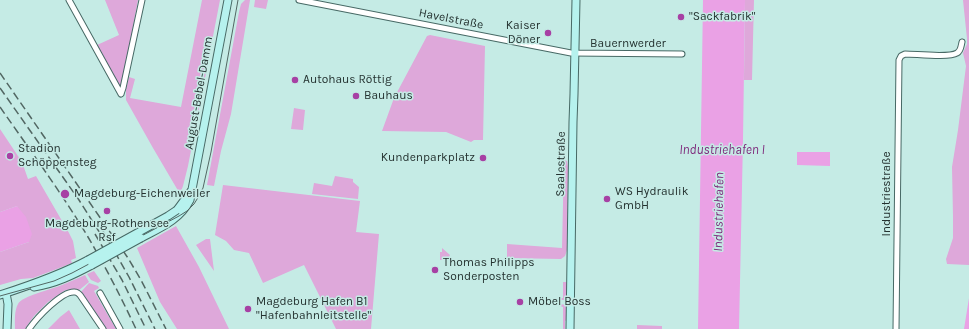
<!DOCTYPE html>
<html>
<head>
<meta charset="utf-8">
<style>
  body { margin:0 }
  canvas { display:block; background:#c5ebe5 }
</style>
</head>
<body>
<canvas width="969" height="329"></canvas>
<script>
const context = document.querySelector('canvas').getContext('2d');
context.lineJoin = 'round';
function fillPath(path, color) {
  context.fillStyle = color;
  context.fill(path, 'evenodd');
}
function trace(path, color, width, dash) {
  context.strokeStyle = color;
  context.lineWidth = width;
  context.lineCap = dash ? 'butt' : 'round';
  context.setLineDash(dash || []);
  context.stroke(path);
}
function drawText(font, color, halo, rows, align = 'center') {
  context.font = font + ' Karla,sans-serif';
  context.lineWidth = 3;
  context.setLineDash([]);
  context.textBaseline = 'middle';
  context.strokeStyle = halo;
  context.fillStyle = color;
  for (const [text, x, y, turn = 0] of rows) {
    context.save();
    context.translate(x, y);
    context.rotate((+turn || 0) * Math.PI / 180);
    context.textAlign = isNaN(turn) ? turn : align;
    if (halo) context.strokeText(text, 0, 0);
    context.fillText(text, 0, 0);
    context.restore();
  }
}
fillPath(new Path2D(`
  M 105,0 L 138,0 L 122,85 L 117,85 L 97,45 L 119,35 Z
  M 202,0 L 220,0 L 188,166 L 183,186 L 180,194 L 153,148 L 126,100 L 126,89 L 129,77 L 135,79 L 130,98 L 181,107 Z
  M 245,0 L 250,0 L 231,114 L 221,151 L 214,186 L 207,185 L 239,12 L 241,4 Z
  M 255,0 L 268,0 L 266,9 L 254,7 Z
  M 745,0 L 754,0 L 752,80 L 744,80 Z
  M 963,0 L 969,0 L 969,265 L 947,264 L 946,259 L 953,238 L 953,217 L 952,167 L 958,130 L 966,66 L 963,53 L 967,44 L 967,39 Z
  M 430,35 L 485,46 L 483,140 L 474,140 L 471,142 L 446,132 L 382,131 L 394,98 L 427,36 Z
  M 294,108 L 305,110 L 303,130 L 291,129 Z
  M 0,129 L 22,162 L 28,179 L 36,176 L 69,233 L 73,241 L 76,258 L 71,260 L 72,263 L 57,269 L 33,278 L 21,279 L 0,285 L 0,252 L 29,242 L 17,206 L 0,212 Z
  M 564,160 L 567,161 L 568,167 L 567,250 L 565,256 L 561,259 L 507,258 L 507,244 L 562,248 Z
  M 335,176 L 353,179 L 353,182 L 359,187 L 358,199 L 312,194 L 314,183 L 332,186 Z
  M 223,185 L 360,201 L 356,232 L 379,234 L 371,329 L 336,329 L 304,265 L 263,283 L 249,253 L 234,250 L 226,241 L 215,235 Z
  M 176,226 L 199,267 L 229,329 L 177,329 L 160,302 L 137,248 Z
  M 206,239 L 210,239 L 214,271 L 196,245 Z
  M 442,248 L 450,255 L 448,260 L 440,260 L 440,252 L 442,252 Z
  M 94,271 L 101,281 L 98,283 L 91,280 L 87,274 Z
  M 85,275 L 89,282 L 78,291 L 74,289 L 67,291 L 66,290 L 64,291 L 48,302 L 34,316 L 25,329 L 15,329 C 15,322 14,311 18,304 C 22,296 53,289 62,285 C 70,282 78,278 85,275 Z
  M 563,282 L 568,282 L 567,299 L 566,300 L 560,300 L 560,298 L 563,298 Z
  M 89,283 L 98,286 L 99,288 L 94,291 L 116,329 L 105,329 L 80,293 Z
  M 560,304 L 566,305 L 567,306 L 567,320 L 565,321 L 565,329 L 563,329 L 563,307 L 560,306 Z
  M 69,310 L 80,329 L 48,329 L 60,317 Z
  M 637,325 L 662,326 L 662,329 L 637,329 Z`), '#dea8da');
fillPath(new Path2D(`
  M 703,0 L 745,0 L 743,140 L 739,329 L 698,329 Z
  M 797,152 L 830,152 L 830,166 L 797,165 Z
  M 17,206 L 26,217 L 32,234 L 29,242 L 0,252 L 0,212 Z
  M 969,298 L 969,329 L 964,329 Z`), '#eaa1e5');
const street = new Path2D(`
  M 69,0 L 121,94
  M 299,0 L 571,53 L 682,54
  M 121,94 L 123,88 L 142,0
  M 100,293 L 120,329
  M 29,329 C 36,319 62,290 75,292 C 77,292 78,293 80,295 L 103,329
  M 896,329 L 899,60 L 901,56 L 905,54 C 916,54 949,58 957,53 C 961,51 961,46 962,42`);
const secondary = new Path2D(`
  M 177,210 L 191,191
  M 141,238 C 160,228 180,220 190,200 L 228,0
  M 34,287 C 55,284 73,275 92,265
  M 6,293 L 8,304 L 7,329
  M 0,295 C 31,285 60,275 88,260
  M 570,329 L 573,122 L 574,94 L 576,0`);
trace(street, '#476965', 7);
trace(secondary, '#476965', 9);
trace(street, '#fff', 5);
trace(secondary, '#b6f2ee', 7);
trace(new Path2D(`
  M 0,296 L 54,281 L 72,273 L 179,216 L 187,211 L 194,204 L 199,196 L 203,188 L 211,152 L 238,0`), '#526763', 1);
trace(new Path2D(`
  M 0,73 L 128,258 L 141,280 L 166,329
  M 0,88 L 79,200 L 103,238
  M 0,107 C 30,150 61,192 88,237 C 105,266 121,297 136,329
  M 103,231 L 129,277 L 155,329
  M 95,234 L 122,280 L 146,329`), '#526763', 1.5, [8, 4]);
const secondaryBridge = new Path2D(`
  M 88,260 L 168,216 L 177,210
  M 92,265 L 141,238`);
trace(secondaryBridge, '#476965', 9, []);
trace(secondaryBridge, '#b6f2ee', 7);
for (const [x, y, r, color] of [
  [681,17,4,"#a740a4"],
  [548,33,4,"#a740a4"],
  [295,80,4,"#a740a4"],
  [356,96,4,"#a740a4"],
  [10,156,4,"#a740a4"],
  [483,158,4,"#a740a4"],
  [65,194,5,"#a740a4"],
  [607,199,4,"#a740a4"],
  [107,211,4,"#a740a4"],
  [435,270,4,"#a740a4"],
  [520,302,4,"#a740a4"],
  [248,309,4,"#a740a4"]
]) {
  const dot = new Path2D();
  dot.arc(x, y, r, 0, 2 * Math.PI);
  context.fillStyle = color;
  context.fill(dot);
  trace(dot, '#c5ebe5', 1.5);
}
drawText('12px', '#243230', '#c5ebe5', [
  ["\"Sackfabrik\"",689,17],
  ["Kaiser",540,26,"right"],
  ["Döner",540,40,"right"],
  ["Autohaus Röttig",303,80],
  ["Bauhaus",364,96],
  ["Stadion",18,149],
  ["Schöppensteg",18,163],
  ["Kundenparkplatz",475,158,"right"],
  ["WS Hydraulik",615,192],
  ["GmbH",615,206],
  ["Magdeburg-Eichenweiler",74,194],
  ["Magdeburg-Rothensee",107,224,"center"],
  ["Rsf",107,238,"center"],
  ["Thomas Philipps",443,263],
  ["Sonderposten",443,277],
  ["Magdeburg Hafen B1",256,302],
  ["\"Hafenbahnleitstelle\"",256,316],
  ["Möbel Boss",528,302]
], 'left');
drawText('12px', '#243230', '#c5ebe5', [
  ["Havelstraße",451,19,11],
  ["Bauernwerder",628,44],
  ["August-Bebel-Damm",199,93,-80],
  ["Saalestraße",561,164,-89],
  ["Industriestraße",887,194,-90]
]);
drawText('italic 13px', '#7e2a7c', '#c5ebe5', [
  ["Industriehafen I",722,150],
  ["Industriehafen",719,212,-89]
]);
</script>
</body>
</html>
